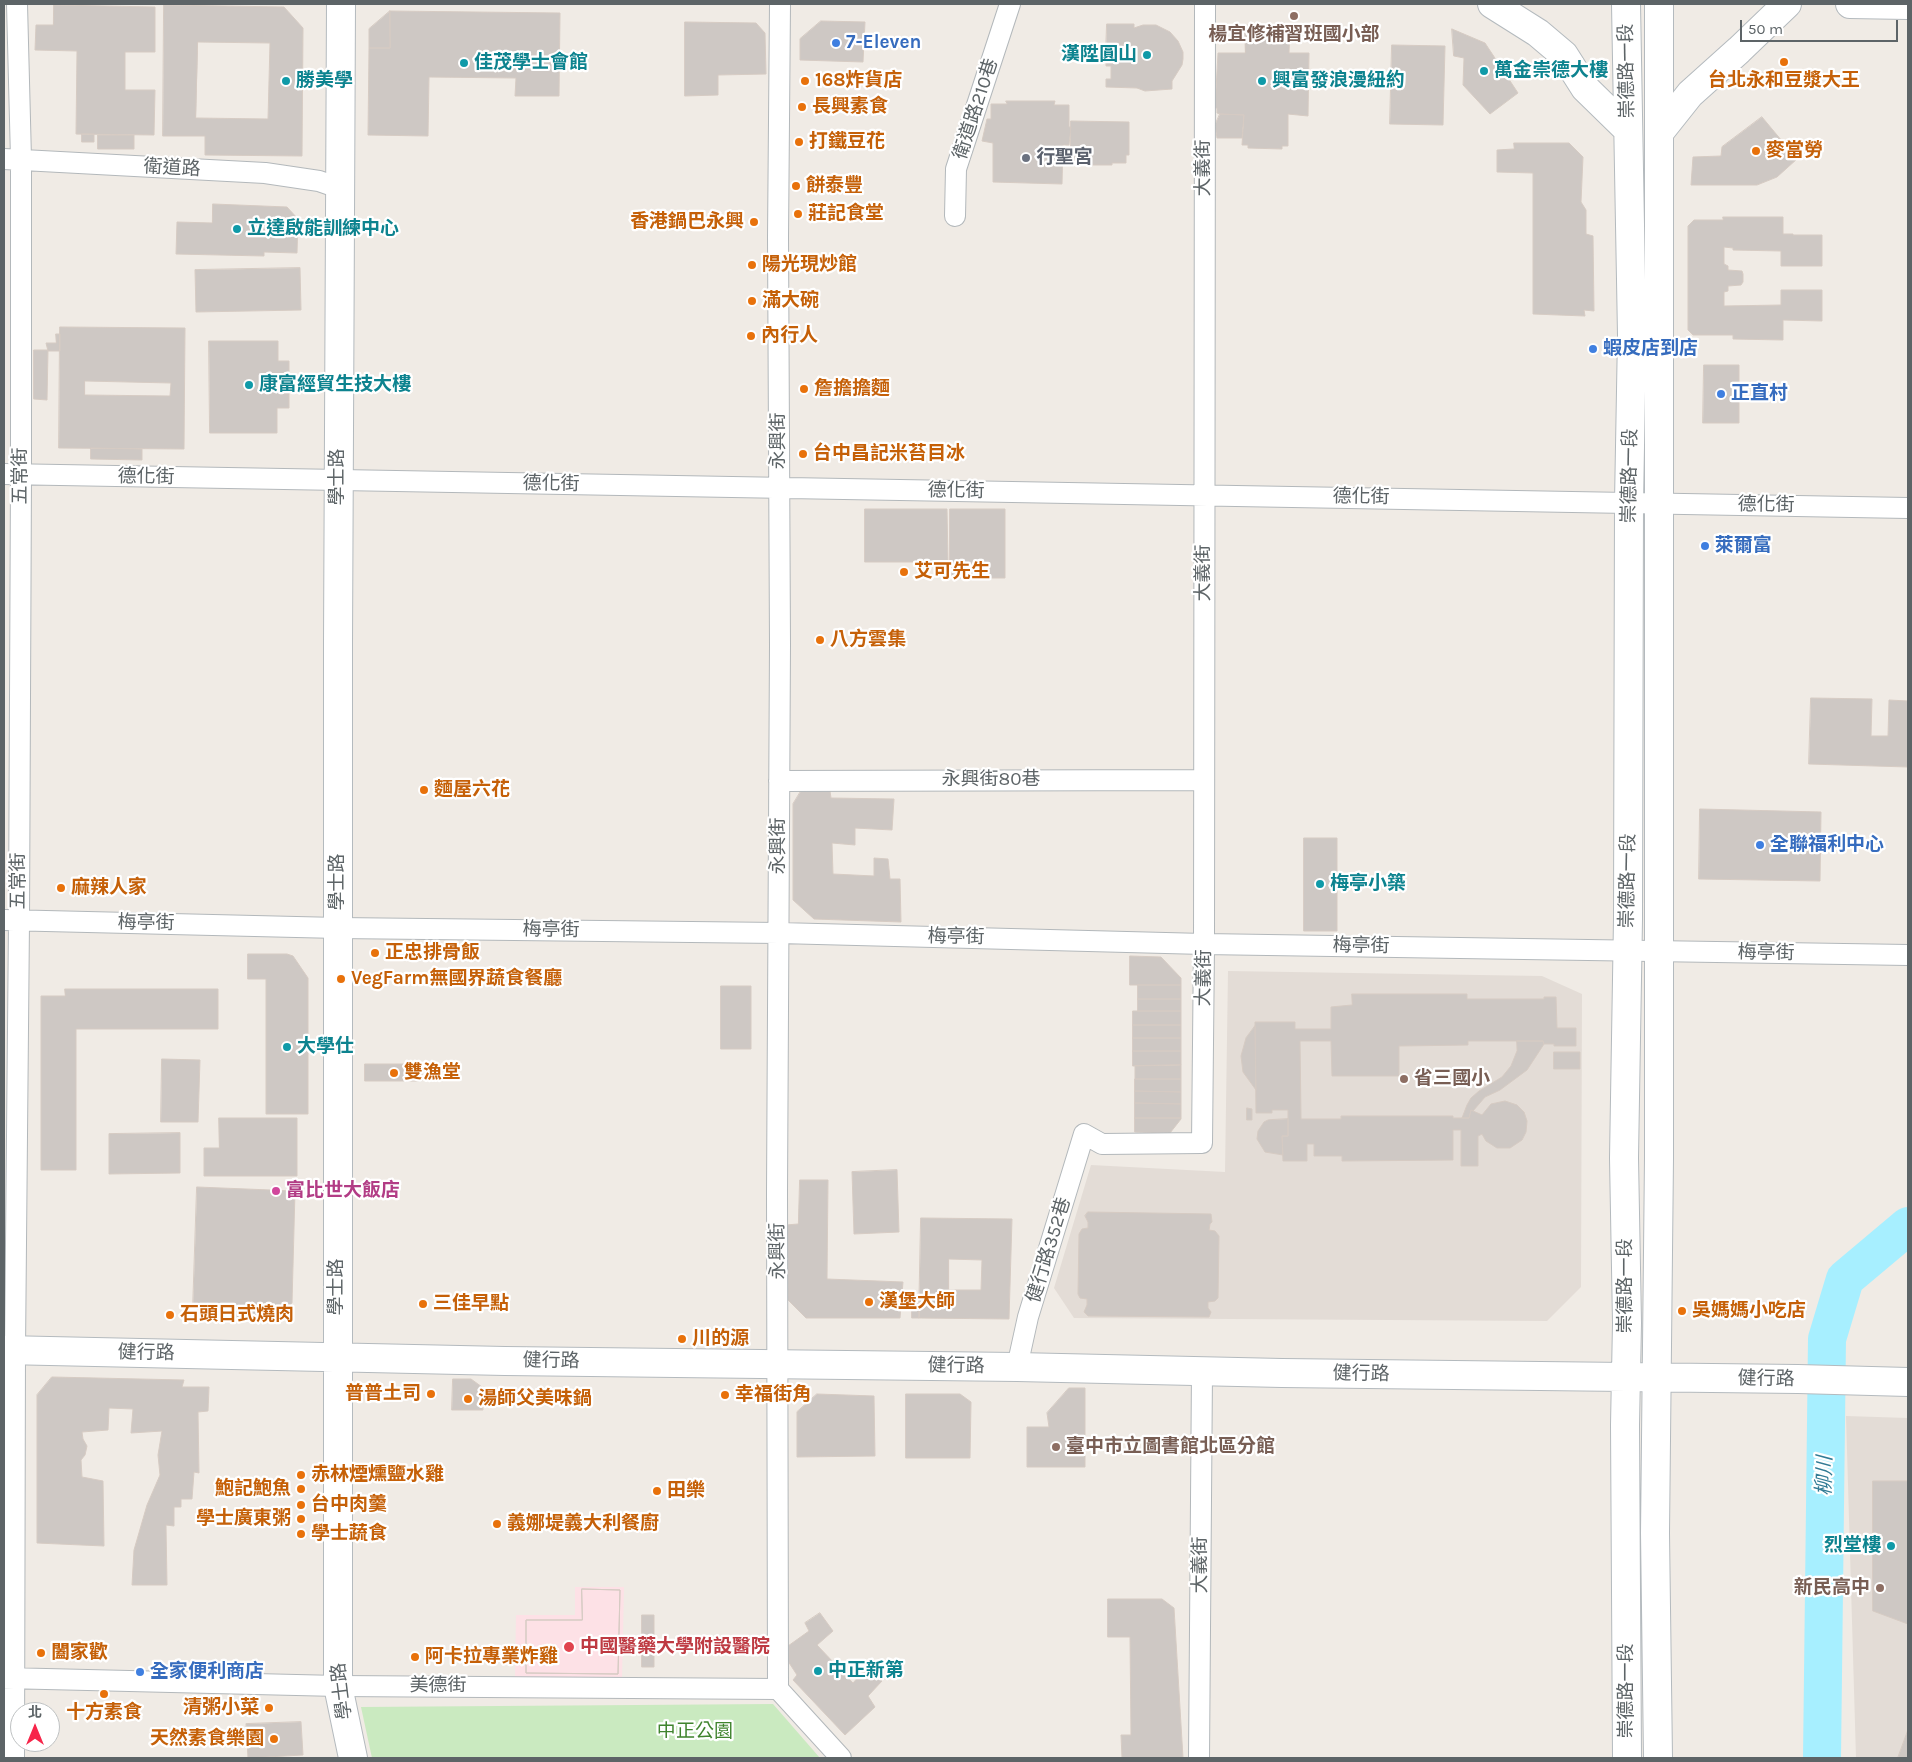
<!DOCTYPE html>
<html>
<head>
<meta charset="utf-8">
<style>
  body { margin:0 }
  #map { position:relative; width:1912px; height:1762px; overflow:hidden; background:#f0ebe5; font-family:Karla,"Noto Sans TC",sans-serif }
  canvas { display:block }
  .frame { position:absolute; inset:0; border:5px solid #5d6467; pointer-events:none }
  .north { position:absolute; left:10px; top:1702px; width:50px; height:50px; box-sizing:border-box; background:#fff; border:1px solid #bec1c2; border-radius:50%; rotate:0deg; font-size:14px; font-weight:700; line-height:20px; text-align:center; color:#5d6467 }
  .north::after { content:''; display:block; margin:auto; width:18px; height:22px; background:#f7254a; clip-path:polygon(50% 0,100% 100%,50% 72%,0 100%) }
  .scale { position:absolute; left:1740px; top:20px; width:158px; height:22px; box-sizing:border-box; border:2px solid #5d6467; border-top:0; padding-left:6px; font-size:15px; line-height:18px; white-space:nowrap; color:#5d6467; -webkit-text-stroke:4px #fff; paint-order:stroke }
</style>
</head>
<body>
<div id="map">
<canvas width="1912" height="1762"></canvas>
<div class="frame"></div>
<div class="north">北</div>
<div class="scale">50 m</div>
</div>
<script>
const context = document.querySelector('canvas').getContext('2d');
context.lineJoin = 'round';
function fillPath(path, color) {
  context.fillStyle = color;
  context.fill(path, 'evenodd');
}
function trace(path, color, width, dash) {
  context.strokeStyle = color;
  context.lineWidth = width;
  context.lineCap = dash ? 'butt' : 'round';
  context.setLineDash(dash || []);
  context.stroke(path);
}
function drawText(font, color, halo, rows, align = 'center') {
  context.font = font + ' Karla,"Noto Sans TC",sans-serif';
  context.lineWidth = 4.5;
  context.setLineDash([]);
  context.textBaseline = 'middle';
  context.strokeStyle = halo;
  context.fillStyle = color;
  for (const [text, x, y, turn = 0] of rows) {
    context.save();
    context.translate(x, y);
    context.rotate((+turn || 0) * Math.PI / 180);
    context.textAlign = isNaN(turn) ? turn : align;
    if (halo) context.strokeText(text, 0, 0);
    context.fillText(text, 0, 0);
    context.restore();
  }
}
fillPath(new Path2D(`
  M 1228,971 L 1542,976 L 1582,994 L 1581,1287 L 1547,1321 L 1074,1318 L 1054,1288 L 1091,1165 L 1225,1172 Z
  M 1846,1416 L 1908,1418 L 1908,1758 L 1856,1758 Z`), '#e3dcd6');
fillPath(new Path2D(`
  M 575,1587 L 624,1587 L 622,1679 L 515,1678 L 516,1615 L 575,1615 Z`), '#fde1e6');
fillPath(new Path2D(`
  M 773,1704 L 820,1758 L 372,1758 L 361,1707 Z`), '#caeac0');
trace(new Path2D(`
  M 1822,1758 L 1827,1339 L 1845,1279 L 1908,1226`), '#a7efff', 38);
const building = new Path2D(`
  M 54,5 L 155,7 L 155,52 L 125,52 L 125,90 L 155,90 L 154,135 L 76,134 L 77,51 L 35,50 L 36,25 L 53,25 Z
  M 164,5 L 284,7 L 303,28 L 302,156 L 205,155 L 205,136 L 163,136 ZM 198,42 L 270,43 L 268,119 L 196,118 Z
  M 390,11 L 560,13 L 559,96 L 515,96 L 516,78 L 429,77 L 428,136 L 368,135 L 369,48 L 390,48 Z
  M 390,11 L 390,48 L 369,48 L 369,29 Z
  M 821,21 L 865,22 L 863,62 L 800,60 L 800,39 Z
  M 685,22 L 756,23 L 765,33 L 766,74 L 718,75 L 718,95 L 685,96 Z
  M 1107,24 L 1134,24 L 1134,28 L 1143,25 L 1156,25 L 1170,32 L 1178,41 L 1183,52 L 1183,59 L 1182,65 L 1172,81 L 1172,89 L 1145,91 L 1137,88 L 1106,87 L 1106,79 L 1111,79 L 1111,66 L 1106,66 L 1106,59 L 1111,59 L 1111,52 L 1106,52 Z
  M 1245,25 L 1290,26 L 1289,53 L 1309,53 L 1308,116 L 1288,114 L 1288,146 L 1282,146 L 1282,149 L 1248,148 L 1248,145 L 1242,145 L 1244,115 L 1220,114 L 1217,113 L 1217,108 L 1215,108 L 1218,53 L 1245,53 Z
  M 1452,29 L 1485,43 L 1518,93 L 1490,114 L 1463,85 L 1464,58 L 1454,56 Z
  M 1392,45 L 1445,46 L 1443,125 L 1390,124 Z
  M 1006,101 L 1055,101 L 1054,105 L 1069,105 L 1069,127 L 1071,127 L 1069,145 L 1063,145 L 1062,184 L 993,182 L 993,143 L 982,141 L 987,119 L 991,119 L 991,104 L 1007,104 Z
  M 1220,114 L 1244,115 L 1242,138 L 1217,138 L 1215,125 Z
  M 1762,117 L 1797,159 L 1777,177 L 1757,185 L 1691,185 L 1693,157 L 1721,156 L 1722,147 Z
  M 1071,121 L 1129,122 L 1129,155 L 1126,155 L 1126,163 L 1112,163 L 1112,165 L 1087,165 L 1087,162 L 1074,162 L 1074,154 L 1071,154 Z
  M 82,134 L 94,134 L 94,142 L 82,142 Z
  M 98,135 L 134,135 L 134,149 L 98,149 Z
  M 1514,143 L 1569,143 L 1583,157 L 1581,202 L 1586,210 L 1586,234 L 1593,236 L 1594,311 L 1584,310 L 1585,316 L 1533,314 L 1533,173 L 1497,172 L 1497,150 L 1514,149 Z
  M 213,204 L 287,207 L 298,219 L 297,253 L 264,252 L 264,256 L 176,254 L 177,222 L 212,223 Z
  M 1723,217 L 1783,217 L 1783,234 L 1793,234 L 1793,235 L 1822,235 L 1822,266 L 1781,266 L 1781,251 L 1733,250 L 1733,248 L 1724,247 L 1724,264 L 1728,266 L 1728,270 L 1742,271 L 1743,274 L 1743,282 L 1741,285 L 1728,286 L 1728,291 L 1724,292 L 1724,306 L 1781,305 L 1781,290 L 1822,290 L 1822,321 L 1783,320 L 1783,340 L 1733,339 L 1733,335 L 1693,335 L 1688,330 L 1688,226 L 1694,220 L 1723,220 Z
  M 300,268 L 301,310 L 196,312 L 195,270 Z
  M 60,327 L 185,328 L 184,449 L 59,448 ZM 85,381 L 171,383 L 170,396 L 85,395 Z
  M 56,334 L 60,334 L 60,351 L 48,351 L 46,343 L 56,343 Z
  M 209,341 L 278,341 L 278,361 L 289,361 L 289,408 L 277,408 L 277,433 L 210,433 Z
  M 34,350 L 48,350 L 47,400 L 34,399 Z
  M 1704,365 L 1739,365 L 1739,423 L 1703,423 Z
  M 91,448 L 142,449 L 142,460 L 91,459 Z
  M 865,509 L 947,509 L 948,562 L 865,562 Z
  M 950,509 L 1005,509 L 1005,578 L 950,578 Z
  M 1811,698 L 1872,699 L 1871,736 L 1888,736 L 1889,700 L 1908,701 L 1908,767 L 1809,764 Z
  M 801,791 L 830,791 L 831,798 L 894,799 L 892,830 L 855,828 L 855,845 L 832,843 L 833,874 L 874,876 L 874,858 L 888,859 L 890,879 L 900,879 L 901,922 L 814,919 L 793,900 L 793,804 Z
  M 1700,809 L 1821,812 L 1820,881 L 1699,879 Z
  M 1304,838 L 1337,838 L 1337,931 L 1304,931 Z
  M 248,954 L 287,954 L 293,956 L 308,978 L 308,1114 L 266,1114 L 266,979 L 248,979 Z
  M 1130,956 L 1161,957 L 1181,978 L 1181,985 L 1130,985 Z
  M 1138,985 L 1181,985 L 1181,999 L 1138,999 Z
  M 721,986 L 751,986 L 751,1049 L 721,1049 Z
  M 65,989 L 218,989 L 218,1029 L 76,1029 L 76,1170 L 41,1170 L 41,996 L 65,996 Z
  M 1352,994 L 1467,994 L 1467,999 L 1544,999 L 1544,997 L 1556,997 L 1557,1028 L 1576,1028 L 1576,1046 L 1554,1046 L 1554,1044 L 1544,1044 L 1543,1041 L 1468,1041 L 1468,1045 L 1399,1046 L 1399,1076 L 1332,1076 L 1331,1041 L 1300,1041 L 1301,1119 L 1341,1119 L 1341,1116 L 1453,1116 L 1453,1118 L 1469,1118 L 1471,1110 L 1482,1115 L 1491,1104 L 1505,1101 L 1517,1105 L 1524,1112 L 1527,1121 L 1526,1132 L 1522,1140 L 1510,1148 L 1497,1148 L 1486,1141 L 1482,1134 L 1478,1136 L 1478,1166 L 1461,1166 L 1461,1130 L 1453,1130 L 1453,1160 L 1342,1161 L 1342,1156 L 1314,1156 L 1314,1144 L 1307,1144 L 1307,1161 L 1283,1161 L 1282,1136 L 1288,1136 L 1288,1110 L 1272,1110 L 1272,1113 L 1256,1113 L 1255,1022 L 1295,1022 L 1295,1029 L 1331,1029 L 1331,1007 L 1352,1005 Z
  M 1138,999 L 1181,999 L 1181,1011 L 1138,1011 Z
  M 1133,1011 L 1181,1011 L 1181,1025 L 1133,1025 Z
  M 1133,1025 L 1181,1025 L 1181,1038 L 1133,1038 Z
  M 1255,1026 L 1256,1090 L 1243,1072 L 1241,1056 L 1246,1038 Z
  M 1133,1038 L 1181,1038 L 1181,1051 L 1133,1051 Z
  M 1517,1041 L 1543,1041 L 1544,1044 L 1527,1070 L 1500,1090 L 1485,1097 L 1473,1111 L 1471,1110 L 1469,1118 L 1462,1118 L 1467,1105 L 1471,1098 L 1479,1091 L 1502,1077 L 1511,1066 L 1517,1051 Z
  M 1133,1051 L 1181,1051 L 1181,1065 L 1133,1066 Z
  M 1554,1052 L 1580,1052 L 1580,1069 L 1554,1069 Z
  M 162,1059 L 200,1060 L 198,1122 L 161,1122 Z
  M 365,1064 L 422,1064 L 422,1081 L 365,1081 Z
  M 1181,1065 L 1181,1079 L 1135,1079 L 1135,1066 Z
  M 1135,1079 L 1181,1079 L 1181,1092 L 1135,1091 Z
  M 1135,1091 L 1181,1092 L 1181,1104 L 1135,1103 Z
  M 1135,1103 L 1181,1104 L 1181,1118 L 1135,1118 Z
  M 1247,1108 L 1252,1109 L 1252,1120 L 1247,1120 Z
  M 219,1118 L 297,1118 L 297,1176 L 204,1176 L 204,1148 L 219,1148 Z
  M 1135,1118 L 1181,1118 L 1181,1119 L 1170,1133 L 1135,1132 Z
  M 1288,1119 L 1288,1136 L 1282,1136 L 1283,1155 L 1265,1152 L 1257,1139 L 1258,1131 L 1264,1122 L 1268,1120 Z
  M 180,1133 L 180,1173 L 109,1174 L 109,1134 Z
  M 897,1170 L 899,1232 L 854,1234 L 852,1172 Z
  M 800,1180 L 828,1180 L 827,1279 L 903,1282 L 900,1318 L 806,1318 L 787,1299 L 786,1225 L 798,1224 Z
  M 197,1187 L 295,1191 L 292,1303 L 279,1318 L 221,1317 L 221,1308 L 193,1309 Z
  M 1088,1212 L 1211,1214 L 1212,1222 L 1210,1224 L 1209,1230 L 1215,1231 L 1219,1236 L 1218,1298 L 1215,1301 L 1208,1302 L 1208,1308 L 1211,1312 L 1209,1317 L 1088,1316 L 1084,1312 L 1087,1305 L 1087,1299 L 1080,1298 L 1078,1294 L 1079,1234 L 1082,1229 L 1088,1228 L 1088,1222 L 1085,1216 Z
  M 921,1218 L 1012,1219 L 1009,1319 L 919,1318 Z
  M 949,1259 L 982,1260 L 981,1290 L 949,1290 Z
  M 912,1304 L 920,1304 L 919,1318 L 912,1318 Z
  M 52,1377 L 184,1380 L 182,1387 L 209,1387 L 208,1411 L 198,1412 L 199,1473 L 194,1472 L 192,1499 L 181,1499 L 181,1507 L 174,1507 L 174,1526 L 166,1525 L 167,1585 L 132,1585 L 134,1550 L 147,1505 L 160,1475 L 158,1455 L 162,1431 L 131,1433 L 133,1409 L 109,1408 L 108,1430 L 82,1432 L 83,1439 L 87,1446 L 85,1455 L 81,1460 L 82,1477 L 103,1481 L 104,1546 L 37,1543 L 37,1395 Z
  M 453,1379 L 471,1379 L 482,1387 L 483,1410 L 452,1410 Z
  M 1069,1388 L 1085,1388 L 1085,1467 L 1027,1467 L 1027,1427 L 1049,1427 L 1047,1413 Z
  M 817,1394 L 874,1396 L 875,1456 L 797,1457 L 797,1412 Z
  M 906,1394 L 960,1394 L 971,1402 L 970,1458 L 906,1458 Z
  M 1873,1481 L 1908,1481 L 1908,1624 L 1873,1611 Z
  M 582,1589 L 620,1590 L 618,1674 L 526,1673 L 526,1620 L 582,1620 Z
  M 582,1589 L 620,1590 L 618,1674 L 526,1673 L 526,1620 L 582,1620 Z
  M 1108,1599 L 1162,1599 L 1174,1608 L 1183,1758 L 1122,1758 L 1121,1735 L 1131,1735 L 1130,1637 L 1108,1637 Z
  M 820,1613 L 833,1631 L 817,1645 L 853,1683 L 868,1666 L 882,1681 L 868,1696 L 875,1707 L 845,1735 L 793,1680 L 797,1675 L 784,1655 L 788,1646 L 809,1631 L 805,1623 Z
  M 642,1615 L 654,1615 L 654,1667 L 642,1667 Z
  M 301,1722 L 303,1755 L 248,1758 L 246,1724 Z
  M 1908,1730 L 1908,1758 L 1898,1758 Z`);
fillPath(building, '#cec8c4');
trace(building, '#d6cbc3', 1);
const street = new Path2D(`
  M 4,159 L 265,173 L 319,181 L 339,188
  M 955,216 L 956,169 L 1010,4
  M 4,474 L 1908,508
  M 779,781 L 1203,780
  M 4,920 L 338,928 L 779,933 L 1204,944 L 1908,955
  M 1017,1367 L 1028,1317 L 1084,1134 L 1102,1144 L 1202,1143 L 1204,944 L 1205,4
  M 4,1678 L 338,1686 L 778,1689 L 841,1758
  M 778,1689 L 777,1192 L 780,645 L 778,237 L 780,4
  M 14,1758 L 15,1350 L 19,921 L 21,474 L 21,159 L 17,4
  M 1199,1758 L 1202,1371`);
const secondary = new Path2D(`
  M 341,4 L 338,642 L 338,1686 L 353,1758
  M 1492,4 L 1538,33 L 1564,55 L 1585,88 L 1628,130
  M 1626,4 L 1632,335 L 1629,502 L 1628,919 L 1624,1158 L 1627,1323 L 1625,1425 L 1627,1758
  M 1850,4 L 1908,5
  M 1659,133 L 1690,94 L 1739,50 L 1787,4
  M 4,1350 L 505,1361 L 1017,1367 L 1282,1373 L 1798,1379 L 1908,1382
  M 1658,1758 L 1655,1533 L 1659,1158 L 1659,4`);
trace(street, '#b3b8bb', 22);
trace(secondary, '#b4babe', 30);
trace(street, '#fff', 20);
trace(secondary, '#fff', 28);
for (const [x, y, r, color] of [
  [1294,16,5,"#8d6e63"],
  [836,43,5,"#3f7fe0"],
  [1147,55,5,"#0f9aa8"],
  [1784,62,5,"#e8710a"],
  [464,63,5,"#0f9aa8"],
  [1484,71,5,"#0f9aa8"],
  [286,81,5,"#0f9aa8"],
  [805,81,5,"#e8710a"],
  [1262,81,5,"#0f9aa8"],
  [802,107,5,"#e8710a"],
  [799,142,5,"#e8710a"],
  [1756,151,5,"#e8710a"],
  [1026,158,5,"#6b7280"],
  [796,186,5,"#e8710a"],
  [798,214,5,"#e8710a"],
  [754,222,5,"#e8710a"],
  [237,229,5,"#0f9aa8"],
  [752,265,5,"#e8710a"],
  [752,301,5,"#e8710a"],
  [751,336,5,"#e8710a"],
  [1593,349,5,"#3f7fe0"],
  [249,385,5,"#0f9aa8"],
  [804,389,5,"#e8710a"],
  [1721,394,5,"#3f7fe0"],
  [803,454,5,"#e8710a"],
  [1705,546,5,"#3f7fe0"],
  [904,572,5,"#e8710a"],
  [820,640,5,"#e8710a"],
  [424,790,5,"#e8710a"],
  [1760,845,5,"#3f7fe0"],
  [1320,884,5,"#0f9aa8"],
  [61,888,5,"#e8710a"],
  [375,953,5,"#e8710a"],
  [341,979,5,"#e8710a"],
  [287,1047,5,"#0f9aa8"],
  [394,1073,5,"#e8710a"],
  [1404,1079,5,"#8d6e63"],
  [276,1191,5,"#d1479c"],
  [869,1302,5,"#e8710a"],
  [423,1304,5,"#e8710a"],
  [1682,1311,5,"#e8710a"],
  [170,1315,5,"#e8710a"],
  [682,1339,5,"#e8710a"],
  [431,1394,5,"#e8710a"],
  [725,1395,5,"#e8710a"],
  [468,1399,5,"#e8710a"],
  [1056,1447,5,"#8d6e63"],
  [301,1475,5,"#e8710a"],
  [301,1489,5,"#e8710a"],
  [657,1491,5,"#e8710a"],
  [301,1505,5,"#e8710a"],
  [301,1519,5,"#e8710a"],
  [497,1524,5,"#e8710a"],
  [301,1534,5,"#e8710a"],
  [1891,1546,5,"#0f9aa8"],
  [1880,1588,5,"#8d6e63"],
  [569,1647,6,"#e0444e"],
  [41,1653,5,"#e8710a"],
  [415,1657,5,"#e8710a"],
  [818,1671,5,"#0f9aa8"],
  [140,1672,5,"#3f7fe0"],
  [104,1694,5,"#e8710a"],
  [269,1708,5,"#e8710a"],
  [274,1739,5,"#e8710a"]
]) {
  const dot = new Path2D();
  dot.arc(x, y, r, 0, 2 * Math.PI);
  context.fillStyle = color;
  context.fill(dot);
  trace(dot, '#fff', 2);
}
drawText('bold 19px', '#785e54', '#fff', [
  ["楊宜修補習班國小部",1294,35,"center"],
  ["省三國小",1414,1079],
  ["臺中市立圖書館北區分館",1066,1447],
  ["新民高中",1870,1588,"right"]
], 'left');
drawText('bold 19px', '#366cbe', '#fff', [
  ["7-Eleven",846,43],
  ["蝦皮店到店",1603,349],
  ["正直村",1731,394],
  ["萊爾富",1715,546],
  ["全聯福利中心",1770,845],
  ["全家便利商店",150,1672]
], 'left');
drawText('bold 19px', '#0d838f', '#fff', [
  ["漢陞圓山",1137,55,"right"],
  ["佳茂學士會館",474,63],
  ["萬金崇德大樓",1494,71],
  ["勝美學",296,81],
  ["興富發浪漫紐約",1272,81],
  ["立達啟能訓練中心",247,229],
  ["康富經貿生技大樓",259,385],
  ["梅亭小築",1330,884],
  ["大學仕",297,1047],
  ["烈堂樓",1881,1546,"right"],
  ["中正新第",828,1671]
], 'left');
drawText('19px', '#5d6467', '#fff', [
  ["崇德路一段",1627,71,-91],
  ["衛道路210巷",976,109,-72],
  ["衛道路",172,168,3],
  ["大義街",1204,168,-90],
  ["永興街",779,441,-90],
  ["五常街",21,476,-90],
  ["崇德路一段",1630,476,-89],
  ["德化街",146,477,1],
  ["學士路",338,477,-90],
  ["德化街",551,484,1],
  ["德化街",956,491,1],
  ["德化街",1361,497,1],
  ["德化街",1766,505,1],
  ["大義街",1204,573,-90],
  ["永興街80巷",991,780],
  ["永興街",779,846,-90],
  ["五常街",19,881,-90],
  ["崇德路一段",1628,881,-89],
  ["學士路",338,882,-90],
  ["梅亭街",146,923,1],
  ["梅亭街",551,930,1],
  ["梅亭街",956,937,1],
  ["梅亭街",1361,946,1],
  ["梅亭街",1766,953,1],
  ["大義街",1204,978,-89],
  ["健行路352巷",1049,1250,-73],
  ["永興街",778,1251,-91],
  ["崇德路一段",1626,1286,-90],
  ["學士路",337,1287,-90],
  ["健行路",146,1353,1],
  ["健行路",551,1361,1],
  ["健行路",956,1366,1],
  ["健行路",1361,1374,1],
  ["健行路",1766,1379,1],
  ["大義街",1201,1565,-90],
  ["美德街",438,1686],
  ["學士路",342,1691,-97],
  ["崇德路一段",1627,1691,-90]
]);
drawText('bold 19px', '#c56008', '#fff', [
  ["168炸貨店",815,81],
  ["台北永和豆漿大王",1784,81,"center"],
  ["長興素食",812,107],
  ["打鐵豆花",809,142],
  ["麥當勞",1766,151],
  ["餅泰豐",806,186],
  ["莊記食堂",808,214],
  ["香港鍋巴永興",744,222,"right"],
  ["陽光現炒館",762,265],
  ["滿大碗",762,301],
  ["內行人",761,336],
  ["詹擔擔麵",814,389],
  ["台中昌記米苔目冰",813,454],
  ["艾可先生",914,572],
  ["八方雲集",830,640],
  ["麵屋六花",434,790],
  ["麻辣人家",71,888],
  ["正忠排骨飯",385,953],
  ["VegFarm無國界蔬食餐廳",351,979],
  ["雙漁堂",404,1073],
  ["漢堡大師",879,1302],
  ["三佳早點",433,1304],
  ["吳媽媽小吃店",1692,1311],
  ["石頭日式燒肉",180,1315],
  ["川的源",692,1339],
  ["普普土司",421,1394,"right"],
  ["幸福街角",735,1395],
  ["湯師父美味鍋",478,1399],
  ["赤林煙燻鹽水雞",311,1475],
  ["鮑記鮑魚",291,1489,"right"],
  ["田樂",667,1491],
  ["台中肉羹",311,1505],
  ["學士廣東粥",291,1519,"right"],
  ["義娜堤義大利餐廚",507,1524],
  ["學士蔬食",311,1534],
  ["闔家歡",51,1653],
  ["阿卡拉專業炸雞",425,1657],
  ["清粥小菜",259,1708,"right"],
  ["十方素食",104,1713,"center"],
  ["天然素食樂園",264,1739,"right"]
], 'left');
drawText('bold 19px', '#5b616d', '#fff', [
  ["行聖宮",1036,158]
], 'left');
drawText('bold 19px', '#b23c85', '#fff', [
  ["富比世大飯店",286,1191]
], 'left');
drawText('bold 19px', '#be3a42', '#fff', [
  ["中國醫藥大學附設醫院",580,1647]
], 'left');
drawText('19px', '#40842e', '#fff', [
  ["中正公園",695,1732]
]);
drawText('italic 20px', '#317b95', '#fff', [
  ["柳川",1825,1476,-89]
]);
</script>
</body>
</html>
